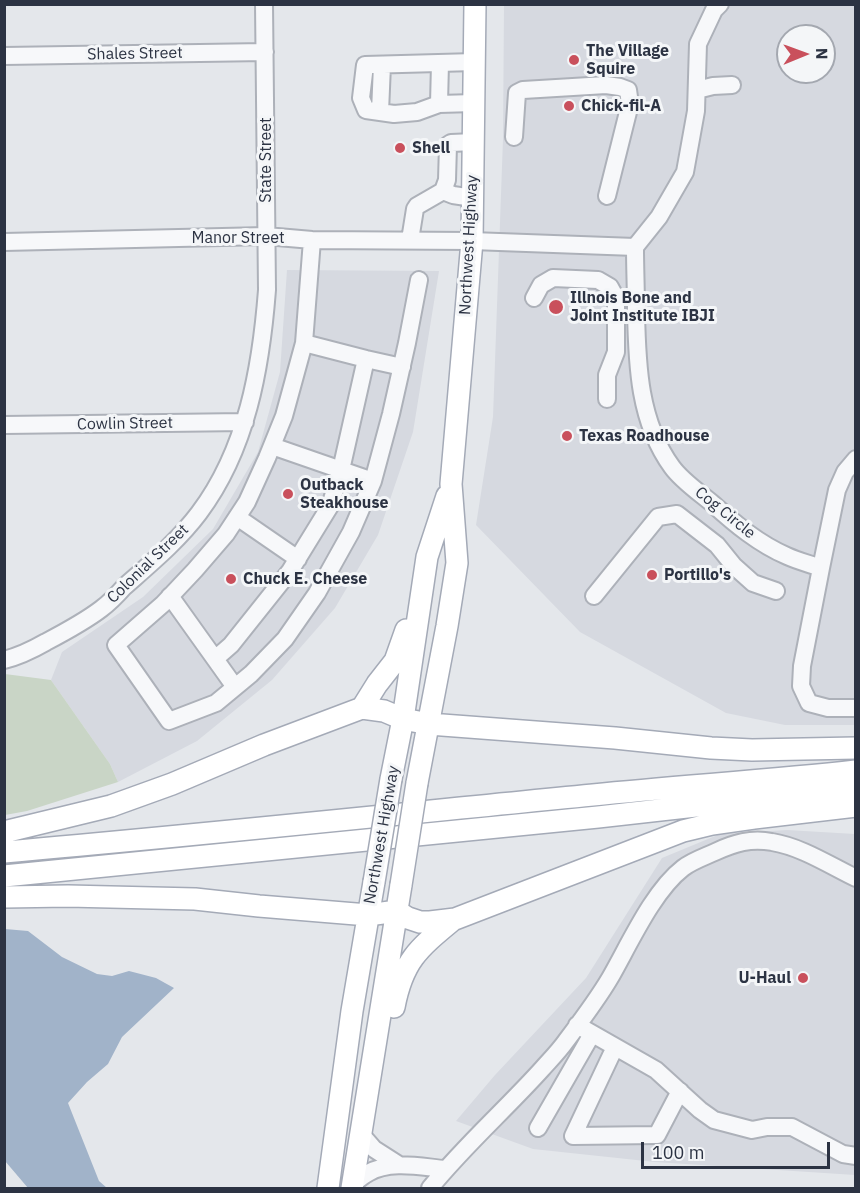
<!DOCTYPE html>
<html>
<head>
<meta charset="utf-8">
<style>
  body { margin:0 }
  #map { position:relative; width:860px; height:1193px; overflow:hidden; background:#e4e7eb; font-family:"IBM Plex Sans",sans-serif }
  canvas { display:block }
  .frame { position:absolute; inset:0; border:6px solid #2c3343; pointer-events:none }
  .north { position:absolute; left:776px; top:24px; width:60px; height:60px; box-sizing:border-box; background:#f4f6f8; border:2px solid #a4a8b0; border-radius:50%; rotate:89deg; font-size:16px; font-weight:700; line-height:24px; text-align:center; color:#2c3343 }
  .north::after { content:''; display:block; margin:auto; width:21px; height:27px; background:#c9505c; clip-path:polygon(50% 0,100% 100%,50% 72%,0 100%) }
  .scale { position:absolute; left:641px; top:1142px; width:189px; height:27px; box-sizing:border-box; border:3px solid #2c3343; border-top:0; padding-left:8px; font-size:18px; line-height:21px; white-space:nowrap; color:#2c3343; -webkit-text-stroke:4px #f4f6f8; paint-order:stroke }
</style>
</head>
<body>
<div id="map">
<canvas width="860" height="1193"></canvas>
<div class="frame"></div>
<div class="north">N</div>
<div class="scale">100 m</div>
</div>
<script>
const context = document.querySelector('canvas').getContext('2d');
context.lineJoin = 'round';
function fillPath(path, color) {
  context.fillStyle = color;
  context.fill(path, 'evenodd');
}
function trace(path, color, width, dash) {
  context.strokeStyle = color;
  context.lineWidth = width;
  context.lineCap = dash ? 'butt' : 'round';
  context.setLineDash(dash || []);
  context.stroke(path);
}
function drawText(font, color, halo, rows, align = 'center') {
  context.font = font + ' "IBM Plex Sans",sans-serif';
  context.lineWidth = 6;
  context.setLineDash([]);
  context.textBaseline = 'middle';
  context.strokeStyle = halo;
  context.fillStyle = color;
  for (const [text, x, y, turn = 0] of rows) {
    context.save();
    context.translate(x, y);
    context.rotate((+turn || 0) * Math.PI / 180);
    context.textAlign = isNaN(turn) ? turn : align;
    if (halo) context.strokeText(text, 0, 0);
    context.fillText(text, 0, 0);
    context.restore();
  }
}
fillPath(new Path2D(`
  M 504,5 L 855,5 L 855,725 L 785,725 L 726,713 L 580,632 L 476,525 L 493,417 L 503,139 ZM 788,36 L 824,36 L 824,72 L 788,72 Z
  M 287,270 L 439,271 L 413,432 L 378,535 L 335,608 L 272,680 L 197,741 L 118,782 L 110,764 L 51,680 L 62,652 L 143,597 L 213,529 L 258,452 L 280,372 Z
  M 787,830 L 855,834 L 855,1175 L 655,1162 L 533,1149 L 456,1121 L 495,1075 L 586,978 L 662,858 L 720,834 Z`), '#d6d9e0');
fillPath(new Path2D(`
  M 5,674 L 51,680 L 110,764 L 118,782 L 27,811 L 5,815 Z`), '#c9d5c6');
fillPath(new Path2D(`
  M 5,929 L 28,931 L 62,957 L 97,974 L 112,976 L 129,971 L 156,978 L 174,988 L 122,1037 L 108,1064 L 87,1082 L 68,1103 L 99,1181 L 107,1188 L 28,1188 L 5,1161 Z`), '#a1b3c9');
const minor = new Path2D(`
  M 4,56 L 265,52
  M 697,90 L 713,86 L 732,85
  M 474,103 L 439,104 L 417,112 L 394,114 L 366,110 L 361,98 L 365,65 L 475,62
  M 439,104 L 440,63
  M 380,112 L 382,65
  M 514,137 L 517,93 L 523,90 L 606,85 L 620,87 L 628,90 L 630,104 L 607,196
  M 443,191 L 453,195 L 473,198
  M 312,240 L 304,343 L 284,416 L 267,458 L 247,502 L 226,534 L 195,570 L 163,604 L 116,645 L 169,721 L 216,703 L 251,674 L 285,639 L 317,593 L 351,532 L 373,481 L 391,414 L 407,343 L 419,280
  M 410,240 L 415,209 L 417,206 L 443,191 L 447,180 L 448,145 L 451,143 L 474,142
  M 4,242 L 266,236 L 312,240 L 472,241 L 635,247 C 635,268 636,289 636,311 C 637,365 639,422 672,467 C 682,481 700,493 713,504 C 735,524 759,544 787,556 C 798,561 810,564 821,568 L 802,666 L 801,686 L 809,703 L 828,708 L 856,708
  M 635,247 L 659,217 L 685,172 L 696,111 L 698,44 L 714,10 L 720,4
  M 534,298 L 541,285 L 553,278 L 598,280 L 610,287 L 616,298 L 616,352 L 607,375 L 607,399
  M 304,343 L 366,359 L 402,367
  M 4,425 L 245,422
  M 272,446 L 373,481
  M 237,517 L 298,559
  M 821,568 L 837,490 L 845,472 L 856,459
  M 170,596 L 235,687
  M 594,596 L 658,517 L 677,514 L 717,545 L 734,566 L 753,583 L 776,591
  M 215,659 L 231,645 L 290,571 L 330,506 L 341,470 L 366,359
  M 4,660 C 20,656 32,650 46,642 C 65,632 84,622 101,609 C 109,603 117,595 124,587 C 150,564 178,541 199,513 C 247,449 261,368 267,290 L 264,4
  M 577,1025 L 656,1070 L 700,1110 L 714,1120 L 752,1130 L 767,1127 L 792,1127 L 843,1154 L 856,1156
  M 615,1047 L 573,1136 L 657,1135 L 680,1091
  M 538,1128 L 592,1034
  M 361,1134 L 374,1149 L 399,1165
  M 352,1185 C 357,1181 362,1176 368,1173 C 390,1160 421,1167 445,1169
  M 430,1188 C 464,1146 505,1110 542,1069 C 550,1060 559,1051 566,1041 C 581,1021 597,1000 610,978 C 629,945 653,891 683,868 C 692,861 704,857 715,852 C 734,843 751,838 772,842 C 802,847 829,865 856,878`);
const major = new Path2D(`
  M 362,708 L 377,684 L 395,661 L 406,630
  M 391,779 L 403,719 L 427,557 L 447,496
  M 417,783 L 447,626 L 457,563 L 451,484 L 472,241 L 475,4
  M 4,832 L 111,806 L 172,784 L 264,745 L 362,708 L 384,711 L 403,719 L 429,724 L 615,738 L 711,748 L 752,750 L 856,748
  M 4,852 C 201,835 397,814 593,795 C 680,786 768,781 856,771
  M 4,876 L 598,817 L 856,788
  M 4,897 L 68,896 L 195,899 L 259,906 L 368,915 L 397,911 L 408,918 L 420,922 L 430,922 L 455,919 L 683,831 L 712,824 L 754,818 L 856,806
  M 394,1007 C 403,960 419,948 454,919
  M 328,1188 L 352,1011 L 374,882
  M 352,1188 L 401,885`);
trace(minor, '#adb1b9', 20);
trace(major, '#a4aab7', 24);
trace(minor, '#f7f8fa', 16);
trace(major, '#fff', 21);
const majorBridge = new Path2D(`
  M 374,882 L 391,779
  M 401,885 L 417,783`);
trace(majorBridge, '#a4aab7', 24, []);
trace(majorBridge, '#fff', 21);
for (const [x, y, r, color] of [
  [574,60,6,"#c9505c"],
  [569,106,6,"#c9505c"],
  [400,148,6,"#c9505c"],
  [556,307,8,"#c9505c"],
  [567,436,6,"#c9505c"],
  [288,494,6,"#c9505c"],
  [652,575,6,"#c9505c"],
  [231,579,6,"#c9505c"],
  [803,978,6,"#c9505c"]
]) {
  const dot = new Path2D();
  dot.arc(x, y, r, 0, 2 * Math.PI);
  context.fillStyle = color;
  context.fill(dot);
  trace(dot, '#f4f6f8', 2);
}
drawText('bold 16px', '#2c3343', '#f4f6f8', [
  ["The Village",586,51],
  ["Squire",586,69],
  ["Chick-fil-A",581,106],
  ["Shell",412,148],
  ["Illnois Bone and",570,298],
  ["Joint Institute IBJI",570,316],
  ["Texas Roadhouse",579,436],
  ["Outback",300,485],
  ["Steakhouse",300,503],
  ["Portillo's",664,575],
  ["Chuck E. Cheese",243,579],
  ["U-Haul",791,978,"right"]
], 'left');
drawText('16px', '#2c3343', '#f4f6f8', [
  ["Shales Street",135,54,-1],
  ["State Street",266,160,-90],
  ["Manor Street",238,238],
  ["Northwest Highway",469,245,-87],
  ["Cowlin Street",125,424,-1],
  ["Cog Circle",725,513,39],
  ["Colonial Street",148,564,-44],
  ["Northwest Highway",382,835,-80]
]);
</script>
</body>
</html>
